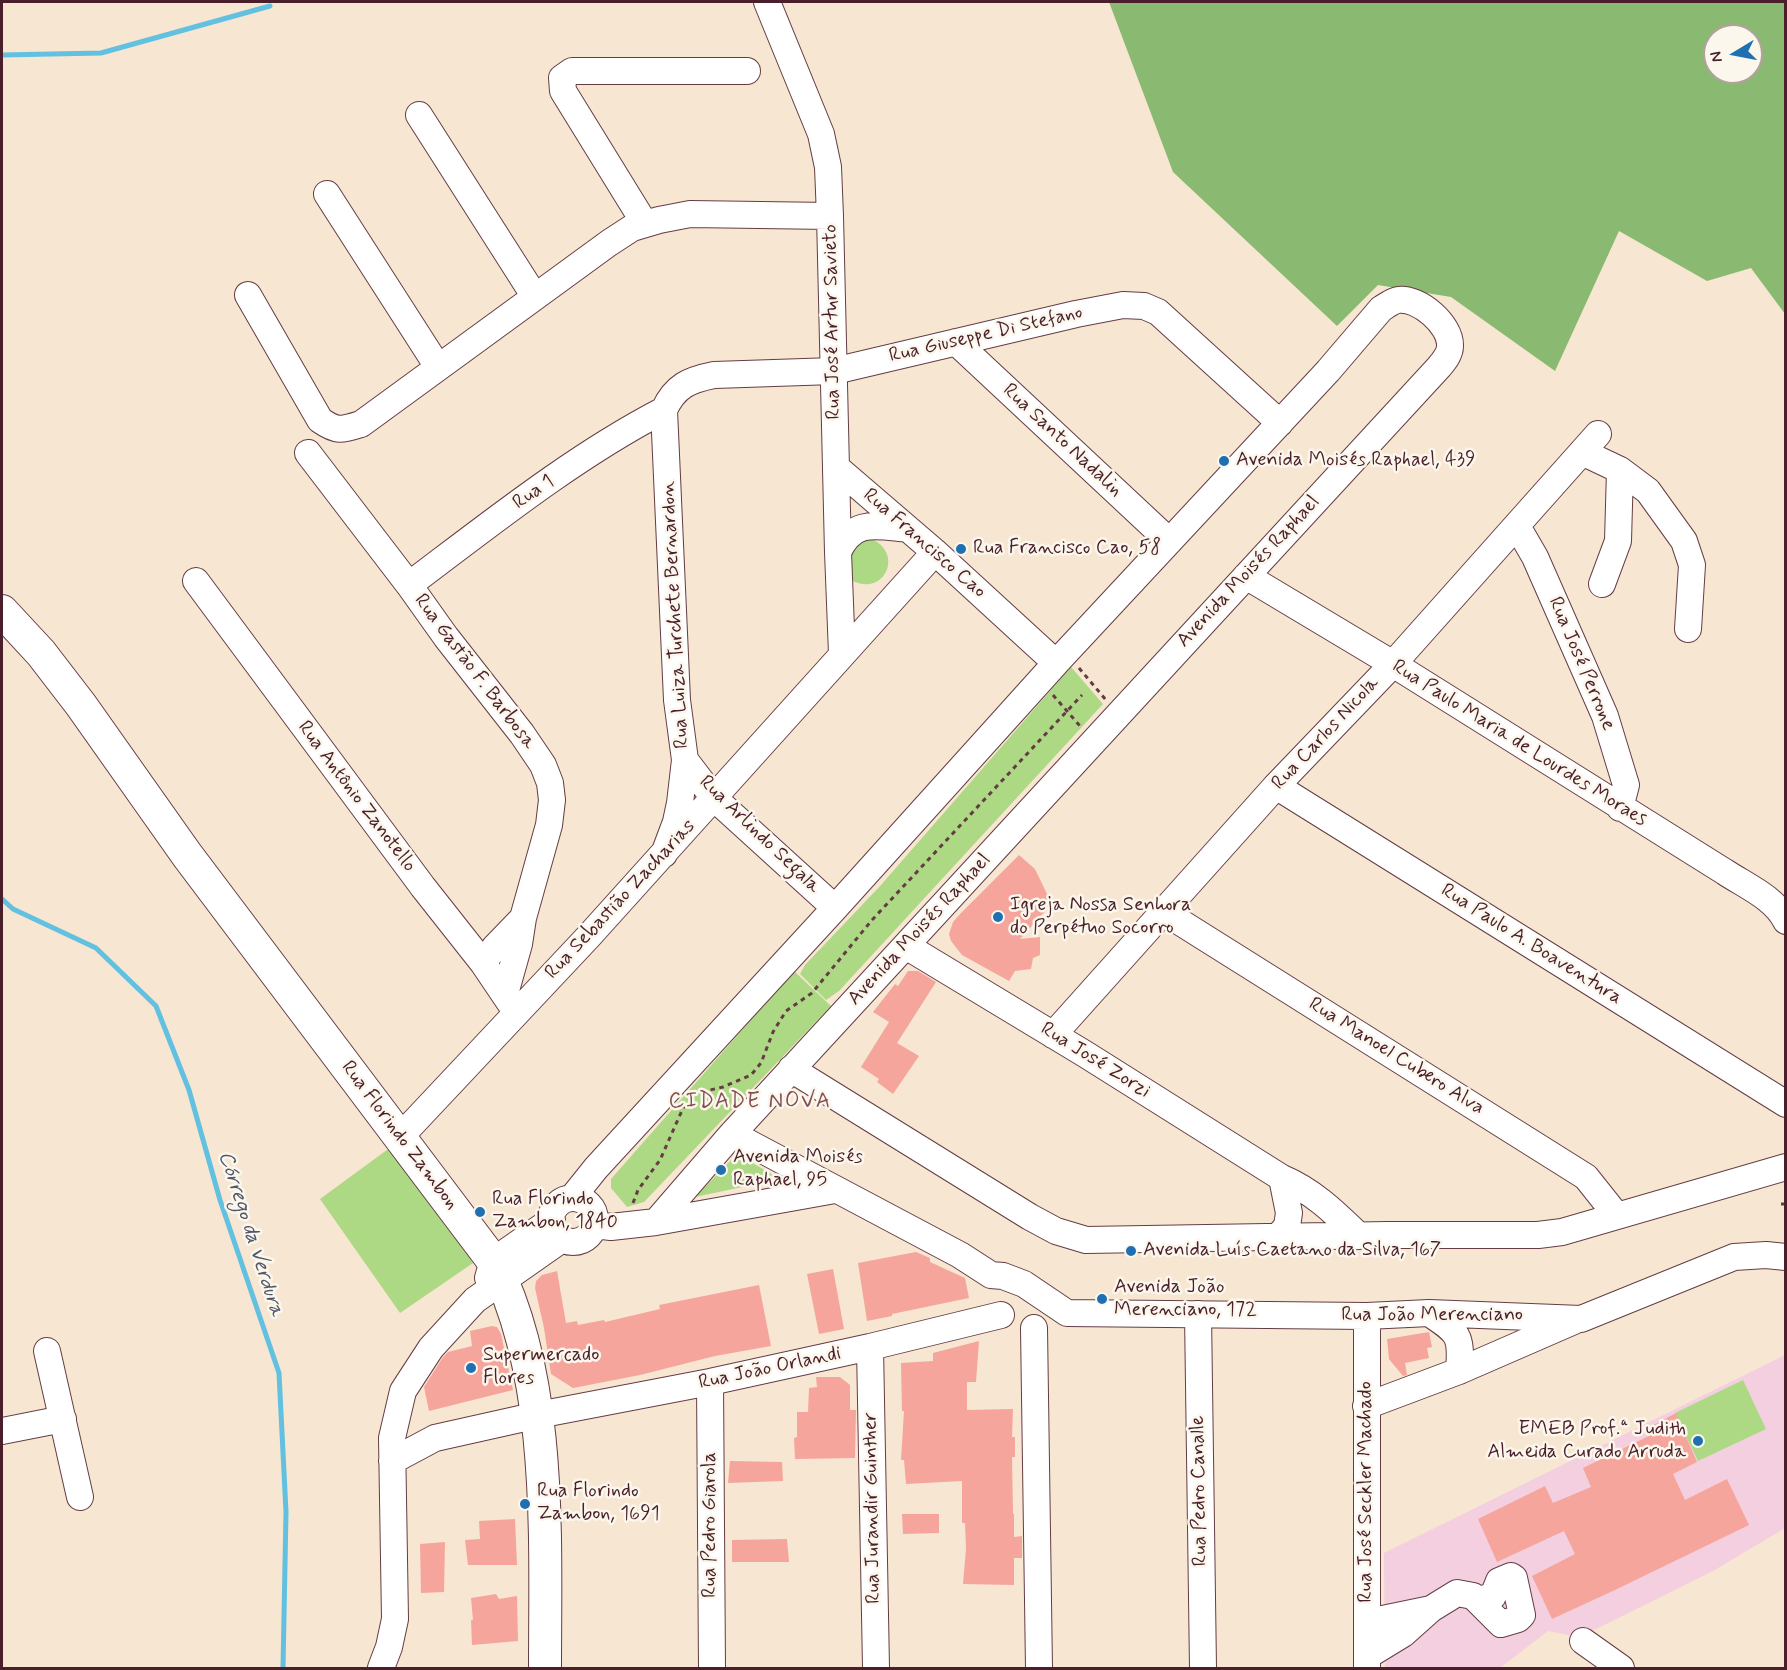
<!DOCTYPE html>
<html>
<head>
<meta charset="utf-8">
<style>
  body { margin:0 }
  #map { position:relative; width:1787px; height:1670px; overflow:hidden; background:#f7e6d1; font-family:Mynerve,sans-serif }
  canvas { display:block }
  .frame { position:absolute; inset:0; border:3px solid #4a1f2b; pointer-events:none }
  .north { position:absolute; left:1703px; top:24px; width:60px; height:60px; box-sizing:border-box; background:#fbf7ec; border:2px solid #b4a19f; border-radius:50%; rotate:260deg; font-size:16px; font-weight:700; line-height:24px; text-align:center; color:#4a1f2b }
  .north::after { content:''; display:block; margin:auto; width:21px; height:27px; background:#1f6fb2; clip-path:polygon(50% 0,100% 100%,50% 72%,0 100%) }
</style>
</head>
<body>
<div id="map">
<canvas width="1787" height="1670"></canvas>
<div class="frame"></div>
<div class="north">N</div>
</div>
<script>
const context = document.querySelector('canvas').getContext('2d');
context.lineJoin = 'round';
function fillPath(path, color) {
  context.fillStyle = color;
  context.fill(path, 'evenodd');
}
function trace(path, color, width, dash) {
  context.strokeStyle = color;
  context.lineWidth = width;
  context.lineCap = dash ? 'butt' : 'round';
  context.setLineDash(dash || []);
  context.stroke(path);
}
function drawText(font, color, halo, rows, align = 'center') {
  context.font = font + ' Mynerve,sans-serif';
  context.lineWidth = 5;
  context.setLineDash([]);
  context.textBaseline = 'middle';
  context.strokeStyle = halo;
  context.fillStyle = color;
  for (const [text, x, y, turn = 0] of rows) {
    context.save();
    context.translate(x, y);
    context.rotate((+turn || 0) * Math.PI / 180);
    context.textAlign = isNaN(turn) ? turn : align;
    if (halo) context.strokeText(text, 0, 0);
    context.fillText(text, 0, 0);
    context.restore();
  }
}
fillPath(new Path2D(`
  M 1785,1355 L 1785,1528 L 1713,1571 L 1580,1637 L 1548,1631 L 1500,1668 L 1385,1668 L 1384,1553 Z`), '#f3cfdf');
fillPath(new Path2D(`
  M 872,539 C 905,555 883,598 851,580 L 845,550 L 856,540 Z
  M 1071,667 L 1103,704 L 839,991 L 826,1000 L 800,974 L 805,965 L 881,885 Z
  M 794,971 L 831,1006 L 644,1202 L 627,1207 L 611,1188 L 611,1179 Z
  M 391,1147 L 473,1263 L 400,1313 L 320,1199 Z
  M 737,1154 L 780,1179 L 695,1197 Z
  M 1743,1380 L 1766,1429 L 1698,1461 L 1675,1413 Z`), '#add985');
fillPath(new Path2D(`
  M 1109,2 L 1785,2 L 1785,314 L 1751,268 L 1707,281 L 1619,231 L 1555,371 L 1451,297 L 1378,285 L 1337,326 L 1173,172 ZM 1715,36 L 1751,36 L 1751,72 L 1715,72 Z`), '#8ab972');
trace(new Path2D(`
  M 2,55 L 101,53 L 270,6
  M 2,899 L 13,909 L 96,948 L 156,1006 L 189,1090 L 220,1200 L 279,1373 L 286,1512 L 283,1668`), '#62c0e0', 5);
fillPath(new Path2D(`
  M 1019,855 L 1035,869 L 1048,896 L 1048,908 L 1020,939 L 1040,937 L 1040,955 L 1033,958 L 1031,969 L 1015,971 L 1009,981 L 962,955 L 951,941 L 949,934 L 953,922 L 961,913 Z
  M 908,971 L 918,971 L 936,982 L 897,1043 L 919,1056 L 893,1094 L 877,1082 L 879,1079 L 861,1067 L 889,1022 L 873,1012 L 895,984 L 898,986 Z
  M 916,1252 L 930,1258 L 930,1262 L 965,1278 L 969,1298 L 892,1314 L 892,1316 L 867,1321 L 858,1263 Z
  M 833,1269 L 844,1329 L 819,1334 L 807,1274 Z
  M 557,1271 L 566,1323 L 577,1321 L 578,1325 L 604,1320 L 605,1322 L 660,1309 L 659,1305 L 759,1285 L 771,1346 L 715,1356 L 640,1375 L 573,1388 L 551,1374 L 544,1328 L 535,1288 L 536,1281 L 542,1275 Z
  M 492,1326 L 497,1327 L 501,1334 L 513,1390 L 429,1411 L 424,1387 L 443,1357 L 448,1352 L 472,1346 L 470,1331 Z
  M 1429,1332 L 1432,1347 L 1427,1348 L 1429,1358 L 1405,1363 L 1407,1375 L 1403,1376 L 1389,1359 L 1387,1339 Z
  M 979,1341 L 976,1382 L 967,1382 L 967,1410 L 1013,1409 L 1012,1437 L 1015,1437 L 1015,1457 L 1012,1457 L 1013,1514 L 1014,1514 L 1014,1537 L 1022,1536 L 1022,1558 L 1014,1558 L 1014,1585 L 963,1584 L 966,1549 L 965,1523 L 962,1523 L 962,1481 L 906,1484 L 904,1460 L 901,1460 L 904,1411 L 902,1411 L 901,1363 L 933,1361 L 933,1353 Z
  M 816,1377 L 840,1377 L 850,1385 L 850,1410 L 856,1410 L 855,1458 L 795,1459 L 794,1438 L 797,1437 L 797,1412 L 808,1412 L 809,1388 L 817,1387 Z
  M 1676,1413 L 1697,1462 L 1673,1474 L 1685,1500 L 1727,1479 L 1749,1525 L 1615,1590 L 1552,1619 L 1532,1576 L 1575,1554 L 1564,1531 L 1497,1562 L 1478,1519 L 1545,1486 L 1553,1503 L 1591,1487 L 1583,1468 L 1653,1434 L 1650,1427 Z
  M 730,1461 L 782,1462 L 783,1481 L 728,1483 Z
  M 902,1514 L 939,1514 L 939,1533 L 903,1534 Z
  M 515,1519 L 517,1565 L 468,1565 L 465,1540 L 480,1539 L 479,1521 Z
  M 787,1539 L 789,1562 L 732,1562 L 732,1540 Z
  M 445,1542 L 444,1592 L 421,1593 L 420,1544 Z
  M 496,1594 L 499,1599 L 517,1596 L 518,1641 L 472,1645 L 471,1620 L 473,1620 L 471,1598 Z`), '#f6a59c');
const minor = new Path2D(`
  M 767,2 L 821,134 L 828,167 L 830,216 L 838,552 L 842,654
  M 419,115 L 535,297
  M 327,194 L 438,367
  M 645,224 L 563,91 L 562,78 L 572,71 L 747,71
  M 248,295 L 320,420 C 337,432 342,430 361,424 L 609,243 L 632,228 L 659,220 L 690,214 L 830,216
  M 956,342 L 1169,541
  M 1582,452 L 1620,470 L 1648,491 L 1684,541 L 1692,565 L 1688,629
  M 308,453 L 409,585 L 446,637 L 522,734 L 543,765 L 550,783 L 552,800 L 549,825 L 523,918 L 519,944 L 505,994
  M 1517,526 L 1535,557 L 1605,716 L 1626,785 L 1620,808
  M 838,552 C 854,518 876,526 908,529
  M 1246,576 L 1393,664 L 1725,872 C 1746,886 1775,898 1786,921
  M 196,581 L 423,887 L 483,963 L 510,1003
  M 1602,584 L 1618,541 L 1620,470
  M 409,585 C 490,524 575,456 664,410
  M 685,760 L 714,798 L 835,908
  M 1276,786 L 1786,1104
  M 664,854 L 676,822 L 680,803 L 685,760 L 677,700 L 664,410 C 675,386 689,380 714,375 L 834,371 L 1076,314 L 1123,305 L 1144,306 L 1158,312 L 1280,423
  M 1166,909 L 1180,922 L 1586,1177 L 1617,1216
  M 906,946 L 1085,1054 L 1282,1178 C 1313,1191 1335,1213 1359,1236
  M 483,963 L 495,947 L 523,918
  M 1053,1035 L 1276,786 L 1393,664 L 1598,434
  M 791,1069 L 1030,1217 L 1056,1231 L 1086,1240 L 1388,1235 L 1538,1235 L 1562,1232 L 1786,1167
  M 732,1134 L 960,1255 L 991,1275 L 1003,1276 L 1024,1284 L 1067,1313 L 1367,1316 L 1429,1313 L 1581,1319 L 1734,1257 L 1766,1255 L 1786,1257
  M 400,1137 L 589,936 L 935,552
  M 572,1198 L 596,1168 L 835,908 L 1056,663 L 935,552 L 836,467
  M551 1220a22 22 0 1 1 44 0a22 22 0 1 1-44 0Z
  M 656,1222 L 732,1134 L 1439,367 C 1444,361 1450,354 1450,346 C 1451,325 1419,297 1398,300 C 1392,301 1386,306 1381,309 L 1328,371 L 1056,663
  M 595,1225 L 611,1227 L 656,1222 L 835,1190
  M 1277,1238 L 1287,1226 L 1289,1213 L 1282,1178
  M 488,1278 L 493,1261 L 552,1220
  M 1429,1313 C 1459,1333 1462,1335 1459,1371
  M 1198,1314 L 1203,1668
  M 1367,1316 L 1367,1668
  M 1034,1328 L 1039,1668
  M 870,1347 L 876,1668
  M 47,1351 L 80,1497
  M 710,1382 L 712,1668
  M 1366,1406 L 1459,1371 L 1574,1321
  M 2,1431 L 63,1419
  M 392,1461 L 435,1438 L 538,1415 L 710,1382 L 870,1347 L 1001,1315
  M 1368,1622 L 1431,1609
  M 1583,1641 L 1621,1668
  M 1367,1656 L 1403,1634 L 1431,1609 L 1457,1593 L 1473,1596 L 1501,1624 L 1518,1619 L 1522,1615 L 1514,1578 L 1511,1576 L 1499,1581 L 1493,1596 L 1478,1600
  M 381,1668 L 389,1647 L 395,1619 L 392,1438 L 403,1391 L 431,1348 L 475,1300 L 562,1239`);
const major = new Path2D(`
  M 2,611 L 41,653 L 81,705 L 187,855 L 493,1261 C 553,1378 545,1539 545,1668`);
trace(minor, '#643d44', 28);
trace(major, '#643d44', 34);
trace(new Path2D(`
  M 1079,668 L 1106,700
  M 1053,695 L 1080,726
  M 693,1094 L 723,1087 L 751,1075 L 761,1063 L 773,1032 L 786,1011 L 812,993 L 872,920 L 1082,695
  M 633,1203 L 638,1190 L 660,1160 L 684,1106
  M 1781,1204 L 1786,1204`), '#643d44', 3, [4.5, 4.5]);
trace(minor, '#fff', 26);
trace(major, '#fff', 32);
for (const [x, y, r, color] of [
  [1224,461,6,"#1f6fb2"],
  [961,549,6,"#1f6fb2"],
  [998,917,6,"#1f6fb2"],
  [721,1170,6,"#1f6fb2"],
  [480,1212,6,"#1f6fb2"],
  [1131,1251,6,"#1f6fb2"],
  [1102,1299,6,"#1f6fb2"],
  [471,1368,6,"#1f6fb2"],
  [1698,1441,6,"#1f6fb2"],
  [525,1504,6,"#1f6fb2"]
]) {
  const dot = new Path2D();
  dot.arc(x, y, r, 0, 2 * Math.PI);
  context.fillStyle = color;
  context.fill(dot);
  trace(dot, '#fbf7ec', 2);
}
drawText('20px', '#4a1f2b', '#fbf7ec', [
  ["Rua José Artur Savieto",833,322,-91],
  ["Rua Giuseppe Di Stefano",986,335,-13],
  ["Rua Santo Nadalin",1062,441,43],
  ["Rua 1",534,493,-35],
  ["Rua Francisco Cao",924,544,41],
  ["Avenida Moisés Raphael",1249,572,-47],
  ["Rua Luiza Turchete Bernardon",676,615,-93],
  ["Rua José Perrone",1581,664,67],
  ["Rua Gastão F. Barbosa",474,672,53],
  ["Rua Carlos Nicola",1326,734,-47],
  ["Rua Paulo Maria de Lourdes Moraes",1519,744,32],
  ["Rua Antônio Zanotello",356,797,53],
  ["Rua Arlindo Segala",759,835,44],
  ["Rua Sebastião Zacharias",621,900,-47],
  ["Avenida Moisés Raphael",920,930,-47],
  ["Rua Paulo A. Boaventura",1531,945,32],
  ["Rua Manoel Cubero Alva",1396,1057,32],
  ["Rua José Zorzi",1095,1061,32],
  ["Rua Florindo Zambon",399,1136,53],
  ["Rua João Merenciano",1432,1316],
  ["Rua João Orlandi",770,1369,-12],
  ["Rua Pedro Canalle",1200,1491,-91],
  ["Rua José Seckler Machado",1367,1492,-90],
  ["Rua Jurandir Guinther",873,1508,-91],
  ["Rua Pedro Giarola",711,1525,-90]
]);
drawText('20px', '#4a1f2b', '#fbf7ec', [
  ["Avenida Moisés Raphael, 439",1236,461],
  ["Rua Francisco Cao, 58",973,549],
  ["Igreja Nossa Senhora",1010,906],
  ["do Perpétuo Socorro",1010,929],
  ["Avenida Moisés",733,1158],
  ["Raphael, 95",733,1181],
  ["Rua Florindo",492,1200],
  ["Zambon, 1840",492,1223],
  ["Avenida Luís Caetano da Silva, 167",1143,1251],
  ["Avenida João",1114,1288],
  ["Merenciano, 172",1114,1311],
  ["Supermercado",483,1356],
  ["Flores",483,1379],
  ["EMEB Prof.ª Judith",1686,1430,"right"],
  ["Almeida Curado Arruda",1686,1453,"right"],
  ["Rua Florindo",537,1492],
  ["Zambon, 1691",537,1515]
], 'left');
drawText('italic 21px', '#52576a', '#fbf7ec', [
  ["Córrego da Verdura",250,1234,72]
]);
context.letterSpacing = '1.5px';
drawText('22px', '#864e53', '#fbf7ec', [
  ["CIDADE NOVA",750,1102]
]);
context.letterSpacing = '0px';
</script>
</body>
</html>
